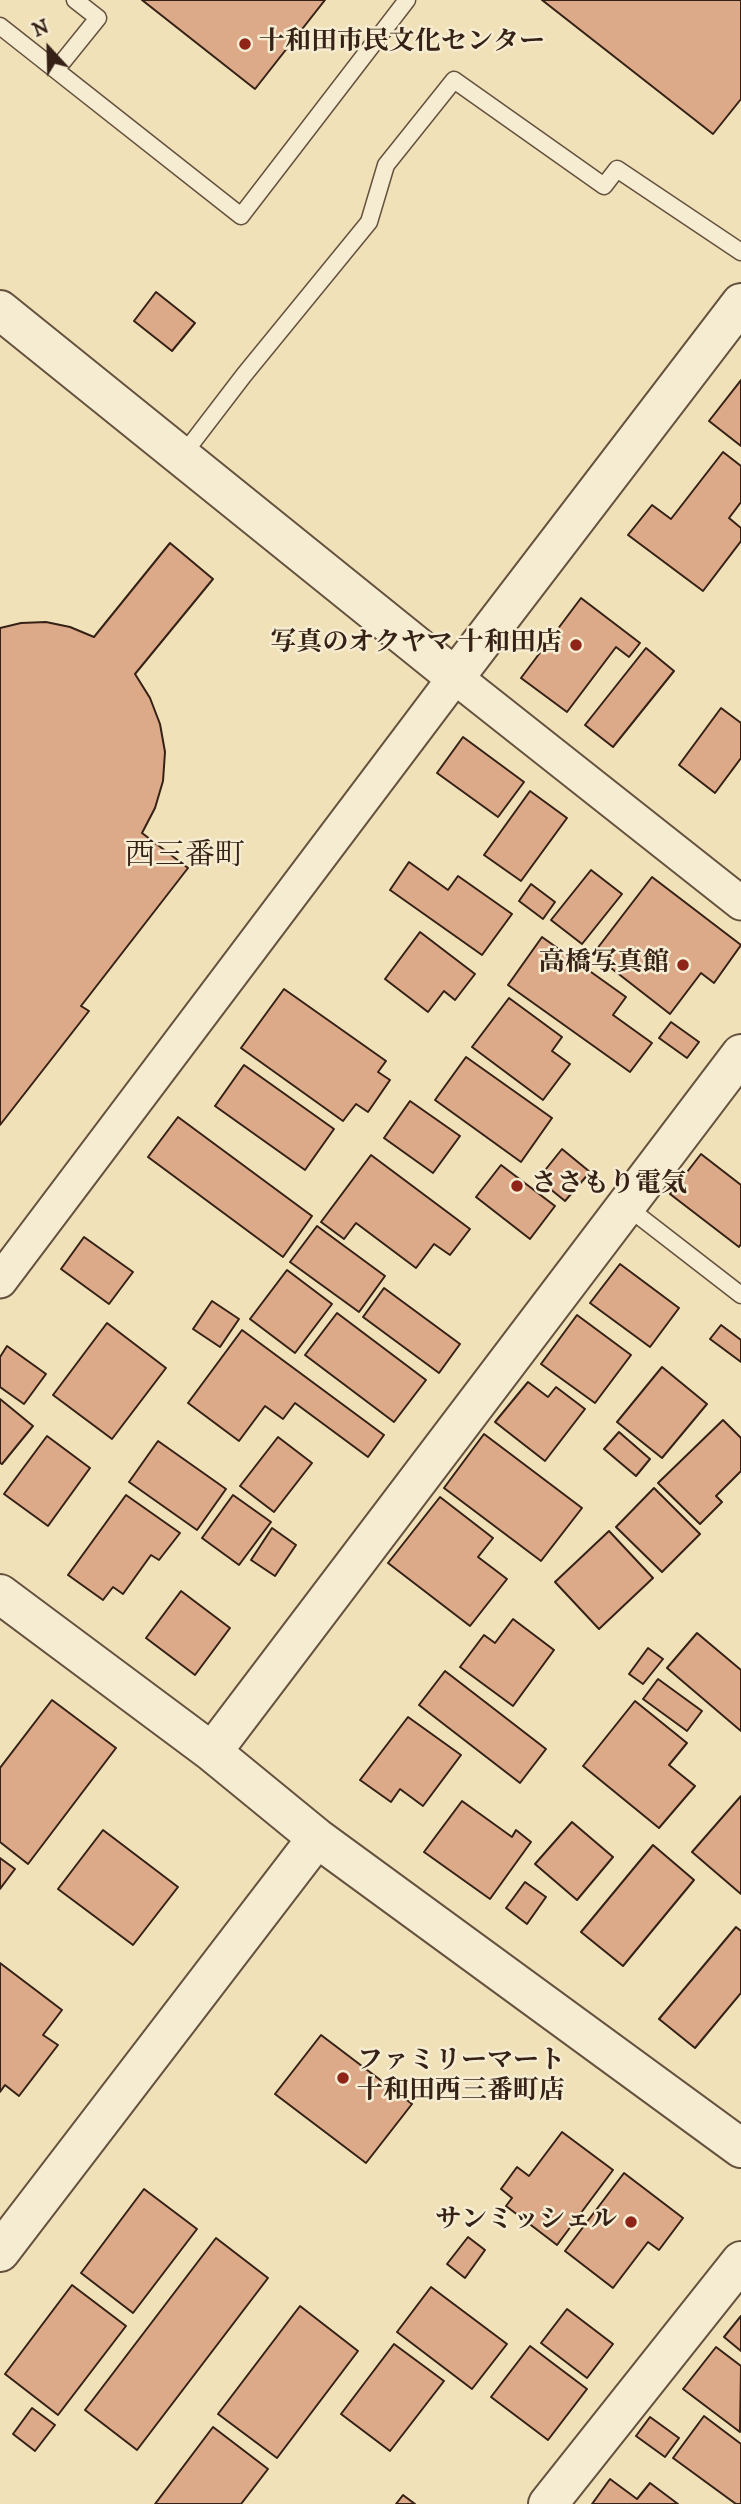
<!DOCTYPE html>
<html>
<head>
<meta charset="utf-8">
<style>
  body { margin:0 }
  #map { position:relative; width:741px; height:2504px; overflow:hidden; background:#f1e1b9; font-family:"IM FELL DW Pica",serif }
  canvas { display:block }
  .north { position:absolute; left:14px; top:14px; width:70px; height:70px; -webkit-text-stroke:5px #f6ecd2; paint-order:stroke; rotate:338deg; font-size:19px; font-weight:700; line-height:28px; text-align:center; color:#352115 }
  .north::after { content:''; display:block; margin:auto; width:24px; height:32px; background:#352115; clip-path:polygon(50% 0,100% 100%,50% 72%,0 100%) }
</style>
</head>
<body>
<div id="map">
<canvas width="741" height="2504"></canvas>
<div class="north">N</div>
</div>
<script>
const context = document.querySelector('canvas').getContext('2d');
context.lineJoin = 'round';
function fillPath(path, color) {
  context.fillStyle = color;
  context.fill(path, 'evenodd');
}
function trace(path, color, width, dash) {
  context.strokeStyle = color;
  context.lineWidth = width;
  context.lineCap = dash ? 'butt' : 'round';
  context.setLineDash(dash || []);
  context.stroke(path);
}
function drawText(font, color, halo, rows, align = 'center') {
  context.font = font + ' "IM FELL DW Pica","Noto Serif JP",serif';
  context.lineWidth = 5;
  context.setLineDash([]);
  context.textBaseline = 'middle';
  context.strokeStyle = halo;
  context.fillStyle = color;
  for (const [text, x, y, turn = 0] of rows) {
    context.save();
    context.translate(x, y);
    context.rotate((+turn || 0) * Math.PI / 180);
    context.textAlign = isNaN(turn) ? turn : align;
    if (halo) context.strokeText(text, 0, 0);
    context.fillText(text, 0, 0);
    context.restore();
  }
}
const building = new Path2D(`
  M 142,0 L 325,0 L 255,89 Z
  M 542,0 L 741,0 L 741,99 L 713,134 Z
  M 156,292 L 195,323 L 172,351 L 134,321 Z
  M 741,380 L 741,446 L 709,421 Z
  M 723,452 L 741,466 L 741,502 L 729,518 L 741,528 L 741,541 L 703,591 L 628,535 L 652,505 L 671,519 Z
  M 170,543 L 213,579 L 135,674 L 150,698 L 160,724 L 165,752 L 163,781 L 155,808 L 142,833 L 188,868 L 81,1006 L 89,1011 L 0,1125 L 0,628 L 21,623 L 46,622 L 70,627 L 94,637 Z
  M 581,598 L 640,643 L 629,657 L 616,647 L 567,712 L 521,678 Z
  M 646,648 L 674,671 L 613,747 L 585,725 Z
  M 721,708 L 741,723 L 741,758 L 715,793 L 679,765 Z
  M 463,737 L 524,782 L 498,817 L 437,773 Z
  M 530,791 L 567,818 L 521,881 L 484,855 Z
  M 409,862 L 448,890 L 458,876 L 512,914 L 482,955 L 390,890 Z
  M 591,870 L 622,894 L 582,944 L 551,920 Z
  M 652,877 L 741,945 L 714,983 L 701,973 L 670,1014 L 593,954 Z
  M 531,884 L 555,902 L 543,919 L 519,901 Z
  M 420,932 L 475,974 L 455,1000 L 444,991 L 428,1012 L 385,979 Z
  M 542,937 L 626,997 L 613,1015 L 652,1043 L 630,1072 L 508,985 Z
  M 284,989 L 386,1061 L 378,1072 L 390,1080 L 368,1112 L 356,1104 L 343,1121 L 241,1048 Z
  M 509,998 L 562,1037 L 552,1051 L 570,1064 L 543,1100 L 472,1047 Z
  M 671,1022 L 699,1042 L 687,1058 L 659,1038 Z
  M 466,1057 L 552,1118 L 521,1162 L 435,1100 Z
  M 244,1065 L 334,1129 L 305,1170 L 215,1106 Z
  M 410,1101 L 460,1136 L 433,1173 L 384,1138 Z
  M 178,1117 L 312,1216 L 283,1257 L 148,1157 Z
  M 562,1149 L 590,1172 L 565,1201 L 538,1179 Z
  M 701,1154 L 741,1185 L 741,1244 L 739,1247 L 670,1194 Z
  M 371,1155 L 470,1229 L 450,1255 L 434,1244 L 416,1268 L 356,1223 L 344,1239 L 321,1222 Z
  M 501,1165 L 555,1206 L 530,1239 L 476,1197 Z
  M 317,1226 L 385,1276 L 359,1312 L 290,1262 Z
  M 84,1237 L 133,1272 L 109,1304 L 61,1269 Z
  M 620,1264 L 679,1308 L 650,1347 L 590,1303 Z
  M 287,1270 L 332,1304 L 295,1353 L 250,1319 Z
  M 384,1288 L 460,1344 L 439,1373 L 363,1317 Z
  M 212,1301 L 239,1319 L 220,1347 L 193,1329 Z
  M 337,1313 L 426,1380 L 394,1422 L 305,1355 Z
  M 577,1315 L 631,1355 L 595,1403 L 541,1364 Z
  M 107,1323 L 166,1368 L 112,1439 L 53,1395 Z
  M 721,1325 L 741,1340 L 741,1362 L 710,1339 Z
  M 242,1330 L 384,1435 L 368,1457 L 295,1403 L 283,1419 L 265,1406 L 239,1441 L 188,1403 Z
  M 7,1346 L 46,1374 L 24,1404 L 0,1387 L 0,1357 Z
  M 662,1367 L 707,1404 L 662,1458 L 617,1422 Z
  M 528,1382 L 548,1397 L 556,1387 L 585,1409 L 545,1461 L 495,1422 Z
  M 0,1399 L 33,1426 L 2,1464 L 0,1463 Z
  M 723,1420 L 741,1438 L 741,1471 L 716,1496 L 722,1502 L 700,1524 L 658,1483 Z
  M 619,1432 L 650,1459 L 636,1476 L 604,1449 Z
  M 484,1434 L 582,1508 L 541,1561 L 444,1488 Z
  M 47,1436 L 90,1468 L 48,1526 L 4,1494 Z
  M 278,1437 L 312,1463 L 274,1512 L 240,1486 Z
  M 158,1441 L 226,1489 L 197,1530 L 129,1482 Z
  M 654,1488 L 700,1534 L 662,1572 L 616,1527 Z
  M 126,1495 L 180,1533 L 159,1560 L 151,1555 L 123,1594 L 113,1587 L 103,1600 L 68,1575 Z
  M 233,1495 L 271,1522 L 239,1565 L 202,1538 Z
  M 440,1497 L 493,1538 L 478,1557 L 507,1579 L 470,1626 L 388,1563 Z
  M 272,1528 L 296,1545 L 275,1576 L 251,1560 Z
  M 609,1531 L 653,1578 L 599,1629 L 555,1582 Z
  M 181,1591 L 230,1628 L 195,1675 L 146,1638 Z
  M 513,1619 L 554,1650 L 513,1706 L 460,1667 L 484,1635 L 495,1643 Z
  M 697,1633 L 741,1670 L 741,1731 L 667,1668 Z
  M 648,1648 L 663,1659 L 643,1684 L 629,1674 Z
  M 445,1671 L 546,1749 L 520,1783 L 419,1705 Z
  M 658,1679 L 702,1711 L 687,1731 L 643,1699 Z
  M 52,1700 L 116,1748 L 28,1864 L 0,1842 L 0,1768 Z
  M 635,1701 L 687,1743 L 669,1765 L 695,1786 L 659,1828 L 583,1766 Z
  M 408,1717 L 461,1755 L 423,1806 L 400,1789 L 391,1802 L 360,1780 Z
  M 741,1796 L 741,1894 L 692,1852 Z
  M 462,1801 L 512,1837 L 516,1830 L 531,1842 L 490,1899 L 424,1852 Z
  M 572,1822 L 613,1857 L 577,1900 L 535,1864 Z
  M 103,1830 L 178,1887 L 133,1945 L 58,1889 Z
  M 653,1845 L 694,1880 L 623,1966 L 581,1932 Z
  M 0,1858 L 15,1869 L 0,1889 Z
  M 525,1882 L 546,1897 L 527,1924 L 506,1908 Z
  M 736,1927 L 741,1931 L 741,1993 L 695,2048 L 659,2019 Z
  M 0,1963 L 62,2010 L 43,2035 L 58,2045 L 19,2096 L 5,2085 L 0,2092 Z
  M 321,2035 L 412,2104 L 366,2163 L 275,2094 Z
  M 562,2132 L 613,2170 L 557,2245 L 506,2206 L 512,2198 L 501,2189 L 517,2167 L 529,2176 Z
  M 624,2173 L 683,2218 L 659,2250 L 648,2242 L 613,2288 L 565,2251 Z
  M 144,2189 L 197,2229 L 133,2313 L 81,2273 Z
  M 468,2237 L 485,2250 L 465,2278 L 447,2264 Z
  M 216,2238 L 268,2278 L 137,2450 L 85,2410 Z
  M 72,2285 L 126,2326 L 58,2415 L 5,2374 Z
  M 431,2287 L 507,2344 L 472,2389 L 397,2332 Z
  M 300,2306 L 358,2351 L 277,2458 L 218,2414 Z
  M 567,2309 L 613,2344 L 587,2378 L 541,2343 Z
  M 741,2316 L 741,2351 L 724,2337 Z
  M 394,2344 L 444,2381 L 390,2451 L 341,2414 Z
  M 530,2346 L 587,2389 L 548,2440 L 491,2397 Z
  M 716,2347 L 741,2366 L 740,2432 L 683,2389 Z
  M 32,2408 L 55,2425 L 35,2451 L 13,2434 Z
  M 704,2416 L 741,2444 L 741,2504 L 736,2504 L 673,2458 Z
  M 650,2417 L 679,2438 L 665,2457 L 636,2436 Z
  M 213,2427 L 268,2469 L 241,2504 L 155,2504 Z
  M 610,2479 L 637,2499 L 650,2483 L 678,2504 L 592,2504 Z
  M 403,2495 L 415,2504 L 396,2504 Z`);
fillPath(building, '#ddaa89');
trace(building, '#352115', 2);
const service = new Path2D(`
  M 0,26 L 241,216 L 407,0
  M 56,70 L 98,18 L 75,0
  M 182,456 L 244,375 L 369,222 L 386,165 L 454,80 L 604,186 L 617,169 L 741,252
  M 626,1206 L 741,1295`);
const minor = new Path2D(`
  M 0,1281 L 455,677 L 741,903`);
const tertiary = new Path2D(`
  M 0,310 L 455,677 L 741,303
  M 0,1594 L 212,1752 L 317,1838 L 741,2148
  M 212,1752 L 741,1054
  M 0,2252 L 317,1838
  M 548,2504 L 741,2261`);
trace(service, '#64513e', 19);
trace(minor, '#64513e', 37);
trace(tertiary, '#64513e', 42);
trace(service, '#f6ecd2', 16);
trace(minor, '#f6ecd2', 33);
trace(tertiary, '#f6ecd2', 38);
for (const [x, y, r, color] of [
  [245,44,7,"#8f2418"],
  [576,645,7,"#8f2418"],
  [683,965,7,"#8f2418"],
  [517,1186,7,"#8f2418"],
  [343,2078,7,"#8f2418"],
  [631,2222,7,"#8f2418"]
]) {
  const dot = new Path2D();
  dot.arc(x, y, r, 0, 2 * Math.PI);
  context.fillStyle = color;
  context.fill(dot);
  trace(dot, '#f6ecd2', 2.5);
}
drawText('bold 26px', '#352115', '#f6ecd2', [
  ["十和田市民文化センター",259,44],
  ["写真のオクヤマ 十和田店",562,645,"right"],
  ["高橋写真館",669,965,"right"],
  ["ささもり電気",531,1186],
  ["ファミリーマート",357,2063],
  ["十和田西三番町店",357,2093],
  ["サンミッシェル",617,2222,"right"]
], 'left');
drawText('30px', '#352115', '#f6ecd2', [
  ["西三番町",185,858]
]);
</script>
</body>
</html>
